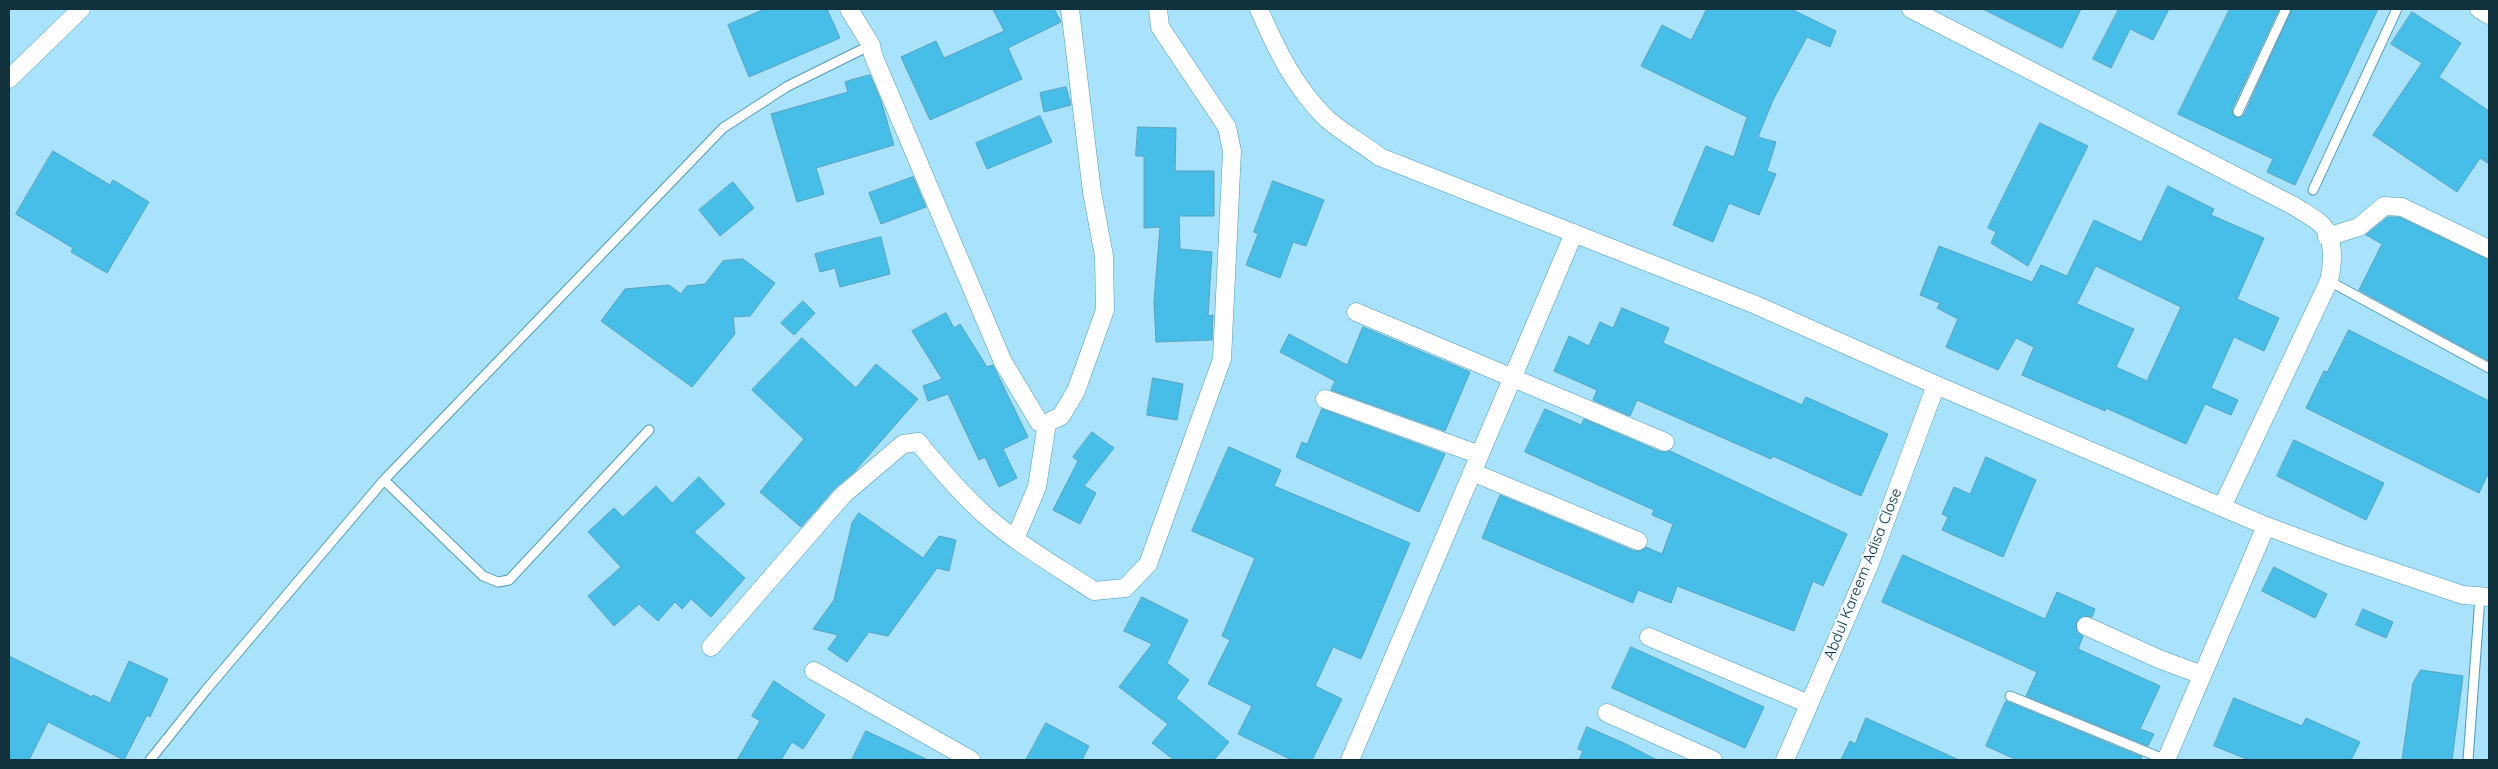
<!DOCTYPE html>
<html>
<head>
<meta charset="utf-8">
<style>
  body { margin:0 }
  #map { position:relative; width:2498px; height:769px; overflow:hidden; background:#a8e3fb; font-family:Quicksand,sans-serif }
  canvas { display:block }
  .frame { position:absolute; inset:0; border:10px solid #11313d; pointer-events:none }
</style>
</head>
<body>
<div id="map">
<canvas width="2498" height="769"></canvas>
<div class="frame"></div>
</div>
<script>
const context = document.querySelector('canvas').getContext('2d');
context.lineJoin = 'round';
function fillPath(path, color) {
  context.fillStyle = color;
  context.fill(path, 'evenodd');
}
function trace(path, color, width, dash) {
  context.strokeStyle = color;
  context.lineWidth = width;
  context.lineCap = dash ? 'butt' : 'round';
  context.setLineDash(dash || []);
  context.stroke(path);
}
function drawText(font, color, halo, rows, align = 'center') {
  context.font = font + ' Quicksand,sans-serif';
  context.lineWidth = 4.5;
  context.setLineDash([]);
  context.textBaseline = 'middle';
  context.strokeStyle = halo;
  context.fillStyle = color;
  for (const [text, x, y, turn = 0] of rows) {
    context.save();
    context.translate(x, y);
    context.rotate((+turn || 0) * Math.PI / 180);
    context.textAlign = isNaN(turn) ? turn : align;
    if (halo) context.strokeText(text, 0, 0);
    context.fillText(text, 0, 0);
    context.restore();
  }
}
const building = new Path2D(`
  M 765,9 L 827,9 L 840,38 L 749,77 L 728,25 Z
  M 993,9 L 1054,9 L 1061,22 L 1008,48 L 1022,79 L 930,120 L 901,57 L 936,41 L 944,58 L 1004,31 Z
  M 1707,9 L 1791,9 L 1836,31 L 1830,47 L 1807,37 L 1773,100 L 1758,137 L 1776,142 L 1767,171 L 1776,174 L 1759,215 L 1729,203 L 1713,242 L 1673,225 L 1706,146 L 1734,157 L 1747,117 L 1641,66 L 1662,25 L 1691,40 Z
  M 1983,9 L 2081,9 L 2062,48 Z
  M 2119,9 L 2169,9 L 2153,40 L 2130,29 L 2111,68 L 2093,59 Z
  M 2230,9 L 2279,9 L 2232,109 L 2233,115 L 2238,118 L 2244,115 L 2292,9 L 2378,9 L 2295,185 L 2267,172 L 2273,159 L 2178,114 Z
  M 2412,12 L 2461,43 L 2439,77 L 2489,111 L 2489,164 L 2480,158 L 2457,192 L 2373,135 L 2422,63 L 2391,44 Z
  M 870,75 L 881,101 L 894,145 L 816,168 L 824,194 L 797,202 L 771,114 L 848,92 L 845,82 Z
  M 1066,87 L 1071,105 L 1044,112 L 1040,93 Z
  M 1040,116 L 1052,142 L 987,169 L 976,143 Z
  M 2040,123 L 2088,146 L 2028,266 L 1991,243 L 1996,232 L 1988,228 Z
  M 1138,127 L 1176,128 L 1175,171 L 1214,171 L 1214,216 L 1179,216 L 1180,249 L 1212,252 L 1208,316 L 1213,315 L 1212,340 L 1156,342 L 1154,302 L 1160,227 L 1144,228 L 1144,156 L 1136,156 Z
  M 53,151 L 110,185 L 113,180 L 149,202 L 107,273 L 71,252 L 73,248 L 16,214 Z
  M 913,177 L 926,207 L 881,224 L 869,193 Z
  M 1273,181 L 1324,200 L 1306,246 L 1293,242 L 1280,278 L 1246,265 L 1258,234 L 1254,232 Z
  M 733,182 L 754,208 L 720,236 L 699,210 Z
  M 2168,186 L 2214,209 L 2211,215 L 2264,238 L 2237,299 L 2279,318 L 2264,351 L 2234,337 L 2211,388 L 2238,400 L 2231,415 L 2205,404 L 2186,444 L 2106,408 L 2105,411 L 2022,375 L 2034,347 L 2016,338 L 1998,370 L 1946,347 L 1958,319 L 1937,308 L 1940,303 L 1920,295 L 1939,246 L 2032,282 L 2041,265 L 2067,276 L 2094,220 L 2141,242 ZM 2096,266 L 2181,307 L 2147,381 L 2116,367 L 2134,329 L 2077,304 Z
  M 2388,217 L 2399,217 L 2489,260 L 2489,361 L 2359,290 L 2382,244 L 2366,235 Z
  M 881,237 L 890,274 L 840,287 L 835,268 L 820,272 L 815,254 Z
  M 743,259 L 775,283 L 750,316 L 733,317 L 735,334 L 692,387 L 601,321 L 625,289 L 669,285 L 681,294 L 687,286 L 705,284 L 723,261 Z
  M 803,301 L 815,313 L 794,335 L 781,323 Z
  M 1622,308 L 1669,328 L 1663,343 L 1802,405 L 1806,397 L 1888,434 L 1861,496 L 1773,456 L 1771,459 L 1637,400 L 1630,416 L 1593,400 L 1597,390 L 1554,371 L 1569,336 L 1589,346 L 1600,322 L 1613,328 Z
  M 946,313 L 954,328 L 960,324 L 987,367 L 993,365 L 1028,437 L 1003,449 L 1017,478 L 999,487 L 985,457 L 979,460 L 948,394 L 928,401 L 923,386 L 942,379 L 912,331 Z
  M 1363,327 L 1470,372 L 1445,431 L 1331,390 L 1335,381 L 1280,352 L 1289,334 L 1347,365 Z
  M 2349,330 L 2489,401 L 2489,472 L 2479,493 L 2306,408 L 2324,371 L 2327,372 Z
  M 802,338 L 856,388 L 876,364 L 918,399 L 854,472 L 835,488 L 801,527 L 760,492 L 804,439 L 752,390 Z
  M 1153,378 L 1183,384 L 1177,420 L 1147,415 Z
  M 1322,409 L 1445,454 L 1419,512 L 1296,457 L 1302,442 L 1307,444 Z
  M 1545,409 L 1581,425 L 1584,419 L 1661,452 L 1670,451 L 1847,534 L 1823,586 L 1813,581 L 1794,631 L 1677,586 L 1671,603 L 1638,590 L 1633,603 L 1482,538 L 1500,495 L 1634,551 L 1640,551 L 1646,547 L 1662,554 L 1673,524 L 1652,515 L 1654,510 L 1525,452 Z
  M 1092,432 L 1114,448 L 1084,486 L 1096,493 L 1080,524 L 1053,510 L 1078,461 L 1073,457 Z
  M 2294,440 L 2384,483 L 2366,520 L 2277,476 Z
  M 1229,447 L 1281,470 L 1274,486 L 1410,543 L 1361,659 L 1333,647 L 1315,686 L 1342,699 L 1312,760 L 1292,760 L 1238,734 L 1252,706 L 1208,684 L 1230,640 L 1222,636 L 1255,558 L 1192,531 Z
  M 1986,457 L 2036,480 L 2003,557 L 1942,530 L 1948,517 L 1942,514 L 1954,487 L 1970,494 Z
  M 699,477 L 725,504 L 694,532 L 745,578 L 711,617 L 691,599 L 682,609 L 675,602 L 658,621 L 639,604 L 614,626 L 588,596 L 621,567 L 588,532 L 614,508 L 623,517 L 656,486 L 672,503 Z
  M 859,513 L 923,558 L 939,536 L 956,540 L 949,571 L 937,568 L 888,636 L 869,632 L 847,662 L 828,649 L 838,635 L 813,629 L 834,600 L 852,523 Z
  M 1903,555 L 2045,619 L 2057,592 L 2095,609 L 2092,617 L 2084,616 L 2076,622 L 2077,632 L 2083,636 L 2078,649 L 2160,686 L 2140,729 L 2154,734 L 2148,746 L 2026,696 L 2037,672 L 1882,602 Z
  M 2274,567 L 2327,594 L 2315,618 L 2262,591 Z
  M 1142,597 L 1188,620 L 1167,663 L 1189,680 L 1176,698 L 1229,742 L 1214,760 L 1174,760 L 1152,743 L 1168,724 L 1119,687 L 1152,644 L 1124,631 Z
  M 2363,609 L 2393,622 L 2386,638 L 2356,625 Z
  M 1631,647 L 1764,707 L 1745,748 L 1612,688 Z
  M 9,656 L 92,697 L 93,695 L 110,703 L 129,661 L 168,679 L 150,717 L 147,715 L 124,760 L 48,722 L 29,760 L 9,760 Z
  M 2421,670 L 2463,676 L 2452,760 L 2402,760 L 2413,683 Z
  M 774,681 L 825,715 L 803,749 L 792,742 L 781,760 L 737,760 L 760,721 L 752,716 Z
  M 2234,698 L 2302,726 L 2306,718 L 2360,742 L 2351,760 L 2249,760 L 2214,746 Z
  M 2006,701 L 2008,702 L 2142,757 L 2141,760 L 2017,760 L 1986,746 Z
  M 1866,718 L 1959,760 L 1841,760 L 1850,741 L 1855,744 Z
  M 1046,723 L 1089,746 L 1082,760 L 1026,760 Z
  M 1587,727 L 1624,743 L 1657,760 L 1579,760 L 1583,751 L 1578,749 Z
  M 866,731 L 928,760 L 852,760 Z`);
fillPath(building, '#47bee7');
trace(building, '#58a2bf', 1);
const lane = new Path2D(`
  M 2238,112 L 2286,9
  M 2313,190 L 2397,9
  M 2329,281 L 2489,368
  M 384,480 L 483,576 L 498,582 L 509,580 L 649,430
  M 2010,696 L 2166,760
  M 150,760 L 206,690 L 384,480 L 723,128 L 788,86 L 871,45
  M 2468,760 L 2480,597`);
const street = new Path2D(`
  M 849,9 L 871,45 L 873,55 L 1003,362 L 1039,422 L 1047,423 L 1061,416 L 1076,391 L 1105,310 L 1104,256 L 1092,192 L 1070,9
  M 1259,9 C 1276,49 1295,88 1327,119 C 1343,133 1363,144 1380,157 L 1756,305 L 1936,385 L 2266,526 L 2341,554 L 2463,595 L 2489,597
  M 1911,9 L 2294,206 C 2303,212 2313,217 2321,224 C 2335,237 2333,264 2329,281 L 2222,507
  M 2479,9 L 2489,15
  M 9,79 L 81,9
  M 2327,237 L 2359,227 L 2384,206 L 2402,207 L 2489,249
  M 1356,312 L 1665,442
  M 1325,399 L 1480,455
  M 1472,472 L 1638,541
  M 1015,539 L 1037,487 L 1047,423
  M 2086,626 L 2159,659 L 2202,675
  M 1649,637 L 1809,704
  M 711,647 L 843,495 L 903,444 L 918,442 C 939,468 961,494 986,516 C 1019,545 1058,567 1094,591 L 1125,588 L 1148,564 L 1222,359 L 1232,151 L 1227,127 L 1160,27 L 1158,9
  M 814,671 L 971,760
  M 1607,713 L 1713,760
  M 1350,760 L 1574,233
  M 1785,760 L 1868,568 L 1936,385
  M 2166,760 L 2266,526`);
trace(lane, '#509bb7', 11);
trace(street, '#509bb7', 19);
trace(lane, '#fff', 9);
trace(street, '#fff', 18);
drawText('15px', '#11313d', '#f4fbfe', [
  ["Abdul Kareem Adisa Close",1863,574,-68]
]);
</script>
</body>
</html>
